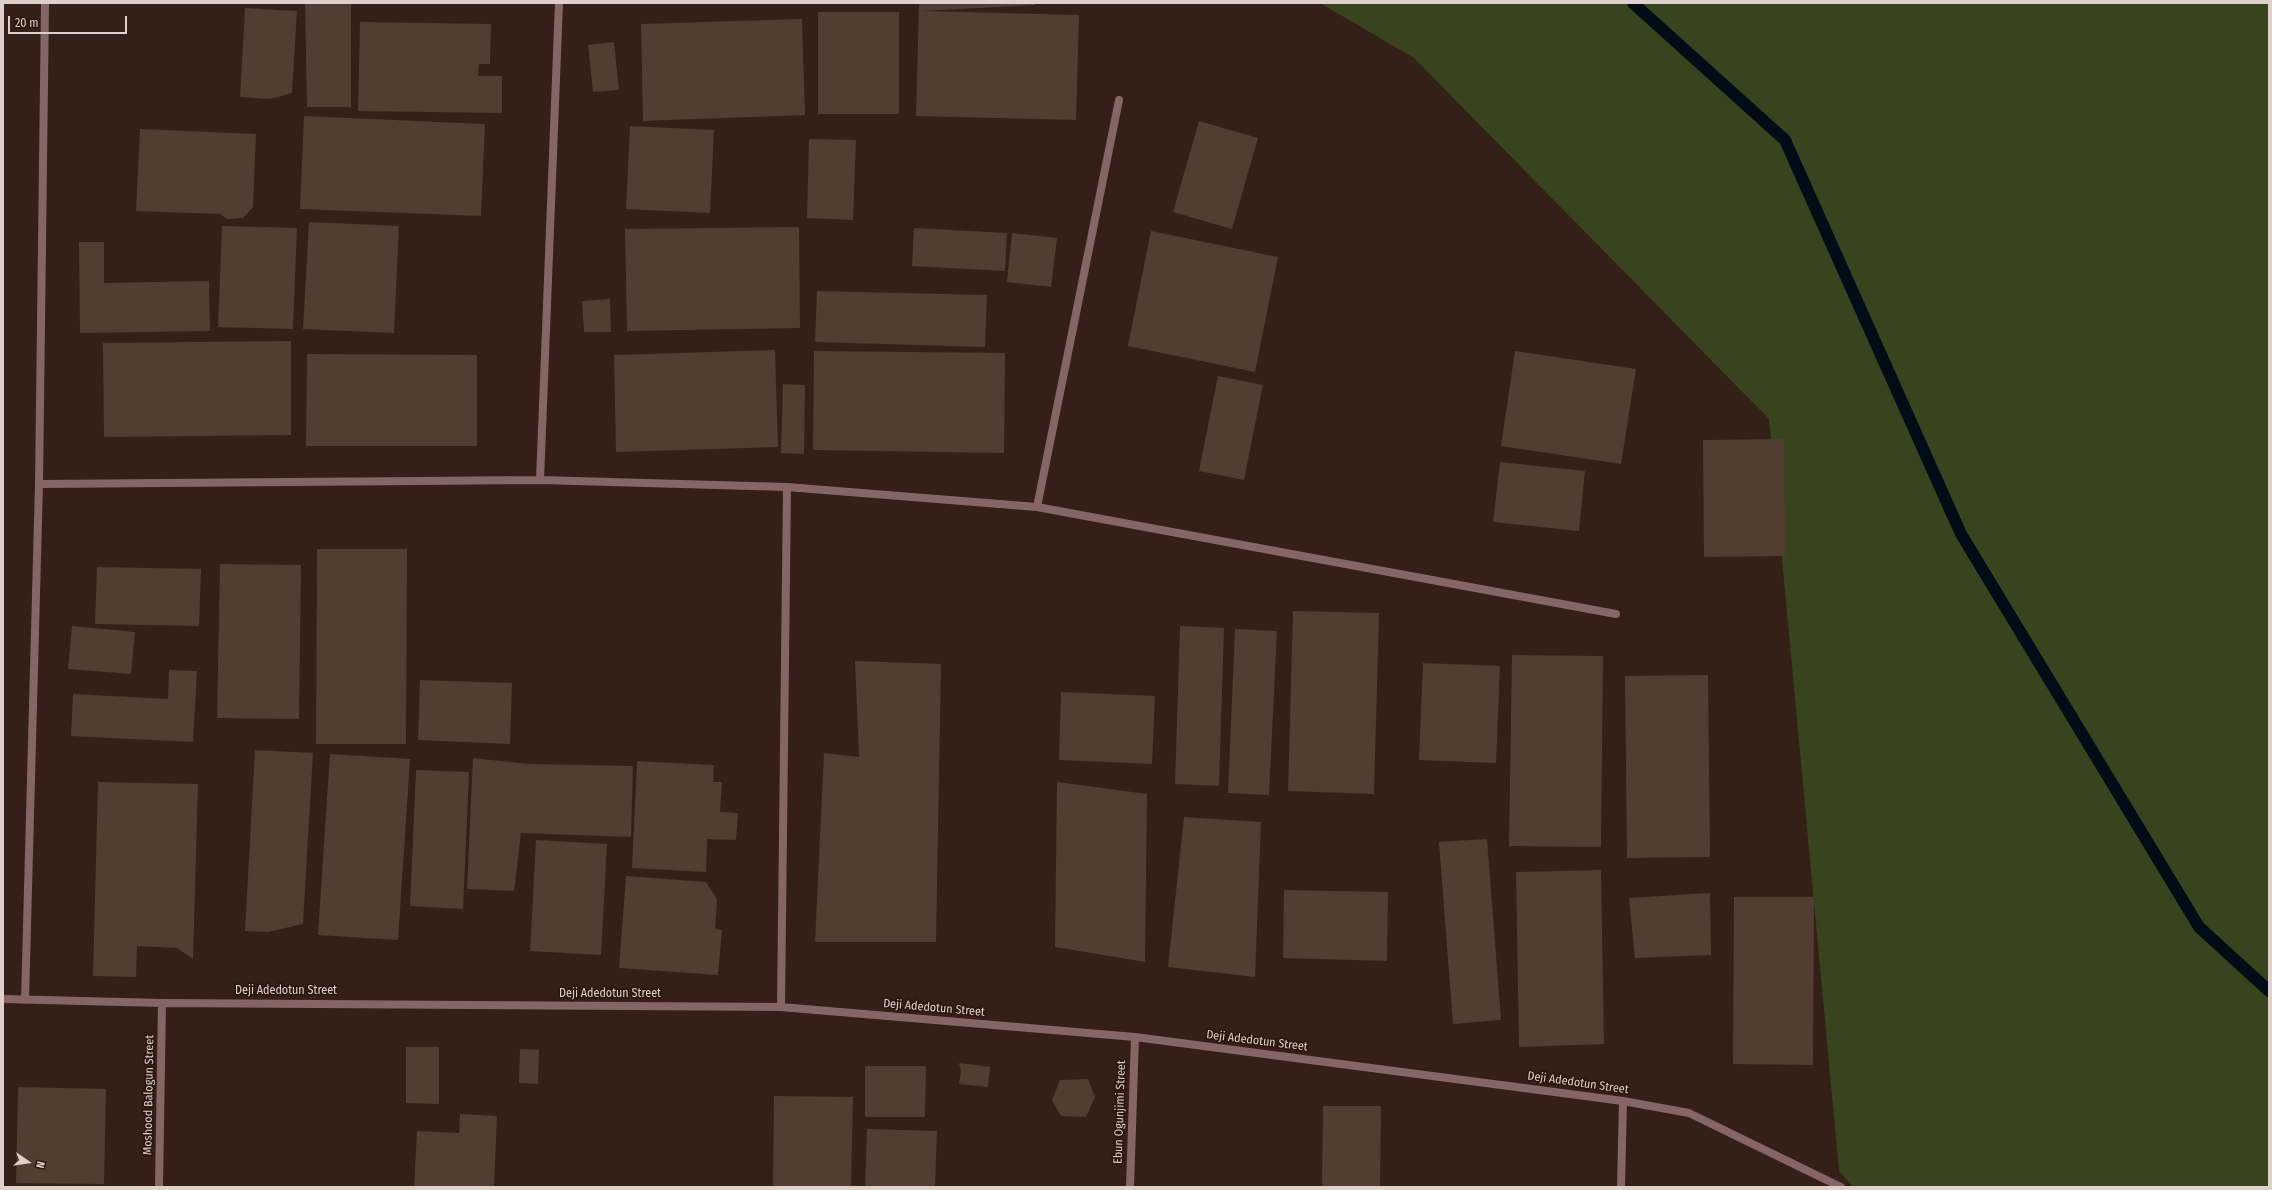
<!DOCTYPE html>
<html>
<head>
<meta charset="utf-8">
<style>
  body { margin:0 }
  #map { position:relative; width:2272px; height:1190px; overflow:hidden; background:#342017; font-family:"Fira Sans Condensed",sans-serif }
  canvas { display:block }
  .frame { position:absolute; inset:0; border:4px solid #ded0ca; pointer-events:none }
  .north { position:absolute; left:8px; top:1142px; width:40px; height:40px; -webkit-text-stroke:3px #2a170d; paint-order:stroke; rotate:103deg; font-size:11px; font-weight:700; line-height:16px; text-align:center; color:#ded0ca }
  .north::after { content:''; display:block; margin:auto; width:14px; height:18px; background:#ded0ca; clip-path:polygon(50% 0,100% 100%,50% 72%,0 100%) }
  .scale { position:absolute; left:8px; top:16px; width:119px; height:18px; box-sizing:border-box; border:2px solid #ded0ca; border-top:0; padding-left:5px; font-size:12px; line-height:14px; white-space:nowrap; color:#ded0ca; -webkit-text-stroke:3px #2a170d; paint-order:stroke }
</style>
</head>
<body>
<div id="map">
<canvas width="2272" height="1190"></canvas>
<div class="frame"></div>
<div class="north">N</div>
<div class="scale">20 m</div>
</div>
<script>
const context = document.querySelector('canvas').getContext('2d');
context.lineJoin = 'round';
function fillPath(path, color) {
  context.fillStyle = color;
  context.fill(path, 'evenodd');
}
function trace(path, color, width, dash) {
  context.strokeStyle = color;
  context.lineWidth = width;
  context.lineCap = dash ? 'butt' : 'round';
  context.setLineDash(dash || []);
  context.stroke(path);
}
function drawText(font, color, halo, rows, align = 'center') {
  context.font = font + ' "Fira Sans Condensed",sans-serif';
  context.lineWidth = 3.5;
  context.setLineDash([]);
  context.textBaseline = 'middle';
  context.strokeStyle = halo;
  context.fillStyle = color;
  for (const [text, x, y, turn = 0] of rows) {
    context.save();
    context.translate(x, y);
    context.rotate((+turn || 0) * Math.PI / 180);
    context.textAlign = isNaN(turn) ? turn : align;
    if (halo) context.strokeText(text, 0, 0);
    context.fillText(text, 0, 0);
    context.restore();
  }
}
fillPath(new Path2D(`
  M 1320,3 L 2269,3 L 2269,1187 L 1853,1187 L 1839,1171 L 1769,419 L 1414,58 Z`), '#37441e');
trace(new Path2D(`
  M 1633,3 L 1785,140 L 1961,534 L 2199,927 L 2269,991`), '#000d17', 12);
fillPath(new Path2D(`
  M 305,3 L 351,3 L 351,107 L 307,107 Z
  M 919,3 L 1035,3 L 1035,5 L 922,11 L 1079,15 L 1076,120 L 916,116 Z
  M 245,8 L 297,11 L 292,93 L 270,99 L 240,97 Z
  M 818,12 L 899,12 L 899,114 L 818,114 Z
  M 802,19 L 805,115 L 643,121 L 641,24 Z
  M 360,22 L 491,24 L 490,64 L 479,64 L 478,76 L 502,76 L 502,113 L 358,111 Z
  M 614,42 L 619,90 L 593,92 L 588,45 Z
  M 304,116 L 485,124 L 481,216 L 300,209 Z
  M 1199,121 L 1258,138 L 1232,229 L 1173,212 Z
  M 630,126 L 714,130 L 710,213 L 626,209 Z
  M 140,129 L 256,134 L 253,207 L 243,218 L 227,219 L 220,214 L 136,211 Z
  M 809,139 L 856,140 L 853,220 L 807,218 Z
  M 309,222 L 399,226 L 394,333 L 303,329 Z
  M 222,226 L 297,228 L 293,329 L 218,327 Z
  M 799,227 L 800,328 L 627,331 L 625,229 Z
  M 914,228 L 1007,233 L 1005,271 L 912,266 Z
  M 1151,231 L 1278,257 L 1255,372 L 1128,346 Z
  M 1012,233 L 1057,238 L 1051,287 L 1007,282 Z
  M 79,242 L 104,242 L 104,283 L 209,281 L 210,331 L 80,333 Z
  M 817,291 L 987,295 L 985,347 L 815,342 Z
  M 610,299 L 611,332 L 584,332 L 582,301 Z
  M 291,341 L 291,435 L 104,437 L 103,343 Z
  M 775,350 L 778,447 L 616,452 L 614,355 Z
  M 814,351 L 1005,353 L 1004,453 L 813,450 Z
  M 1515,351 L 1636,369 L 1621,464 L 1501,446 Z
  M 307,354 L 477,355 L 477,446 L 306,446 Z
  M 1218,376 L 1263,385 L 1244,480 L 1199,471 Z
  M 783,384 L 805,385 L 804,454 L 781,453 Z
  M 1784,439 L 1785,556 L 1704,557 L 1703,440 Z
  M 1500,462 L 1585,471 L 1579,531 L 1493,522 Z
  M 317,549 L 407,549 L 406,744 L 316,744 Z
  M 220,564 L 301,565 L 299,719 L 217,718 Z
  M 97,567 L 201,569 L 199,626 L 95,624 Z
  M 1293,611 L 1379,613 L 1374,794 L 1288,791 Z
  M 72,626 L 135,632 L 131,674 L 68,669 Z
  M 1180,626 L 1224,628 L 1219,786 L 1175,784 Z
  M 1235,629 L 1277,631 L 1269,795 L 1228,793 Z
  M 1512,655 L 1603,656 L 1601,847 L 1509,846 Z
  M 855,661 L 941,664 L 936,942 L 815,942 L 824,753 L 859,757 Z
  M 1423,663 L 1500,666 L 1496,763 L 1419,760 Z
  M 169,670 L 197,671 L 193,742 L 71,736 L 73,694 L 168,699 Z
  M 1708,675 L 1710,857 L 1627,858 L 1625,676 Z
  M 420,680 L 512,683 L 510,744 L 418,740 Z
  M 1061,692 L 1155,696 L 1152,764 L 1059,760 Z
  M 255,750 L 313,753 L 303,924 L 268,932 L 245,931 Z
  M 330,754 L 410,759 L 398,940 L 318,935 Z
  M 473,758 L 529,764 L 633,766 L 631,837 L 521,833 L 514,891 L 467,889 Z
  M 637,761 L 714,765 L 713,782 L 722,782 L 720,812 L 738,813 L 736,840 L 707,839 L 706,872 L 632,868 Z
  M 416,770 L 469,772 L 463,909 L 410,906 Z
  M 98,782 L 198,784 L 193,959 L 177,948 L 137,946 L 136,977 L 93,976 Z
  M 1057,782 L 1147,794 L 1145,962 L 1055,947 Z
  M 1184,817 L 1261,822 L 1255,977 L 1168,967 Z
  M 1487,839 L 1501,1020 L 1453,1024 L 1439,842 Z
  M 536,840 L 607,844 L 601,955 L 530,951 Z
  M 1601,870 L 1604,1044 L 1519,1047 L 1516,872 Z
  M 626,876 L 706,882 L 717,899 L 715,929 L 722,930 L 718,975 L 619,968 Z
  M 1284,890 L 1388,892 L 1387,961 L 1283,958 Z
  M 1710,893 L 1711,955 L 1635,958 L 1629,898 Z
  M 1734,897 L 1814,897 L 1813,1065 L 1733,1064 Z
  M 406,1047 L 439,1047 L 439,1104 L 406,1103 Z
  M 520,1049 L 539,1050 L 538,1084 L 519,1083 Z
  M 959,1063 L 990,1067 L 988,1087 L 959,1084 L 961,1071 Z
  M 865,1066 L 926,1066 L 925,1117 L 865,1117 Z
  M 1088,1079 L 1095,1097 L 1086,1117 L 1061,1116 L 1052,1100 L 1060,1080 Z
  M 18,1087 L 106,1089 L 104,1184 L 16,1183 Z
  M 774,1096 L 853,1097 L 851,1187 L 773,1187 Z
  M 1323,1106 L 1381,1106 L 1380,1187 L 1322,1187 Z
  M 460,1114 L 497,1116 L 494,1187 L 414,1187 L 417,1131 L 459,1133 Z
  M 867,1129 L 937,1131 L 935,1187 L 865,1187 Z`), '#533c32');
trace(new Path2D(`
  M 540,480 L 559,3
  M 39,484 L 540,480 L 787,487 L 1037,507 L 1616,614
  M 1037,507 L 1119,100
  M 3,999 L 162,1003 L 781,1007 L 1135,1037 L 1623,1101 L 1689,1113 L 1841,1187
  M 25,1000 L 39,484 L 45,3
  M 781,1007 L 787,487
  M 159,1187 L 162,1003
  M 1130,1187 L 1135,1037
  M 1621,1187 L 1623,1101`), '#856665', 8);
drawText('12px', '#ded0ca', '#2a170d', [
  ["Deji Adedotun Street",286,991],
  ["Deji Adedotun Street",610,994],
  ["Deji Adedotun Street",934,1008,5],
  ["Deji Adedotun Street",1257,1041,7],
  ["Deji Adedotun Street",1578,1083,8],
  ["Moshood Balogun Street",149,1095,-89],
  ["Ebun Ogunjimi Street",1120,1112,-88]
]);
</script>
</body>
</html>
